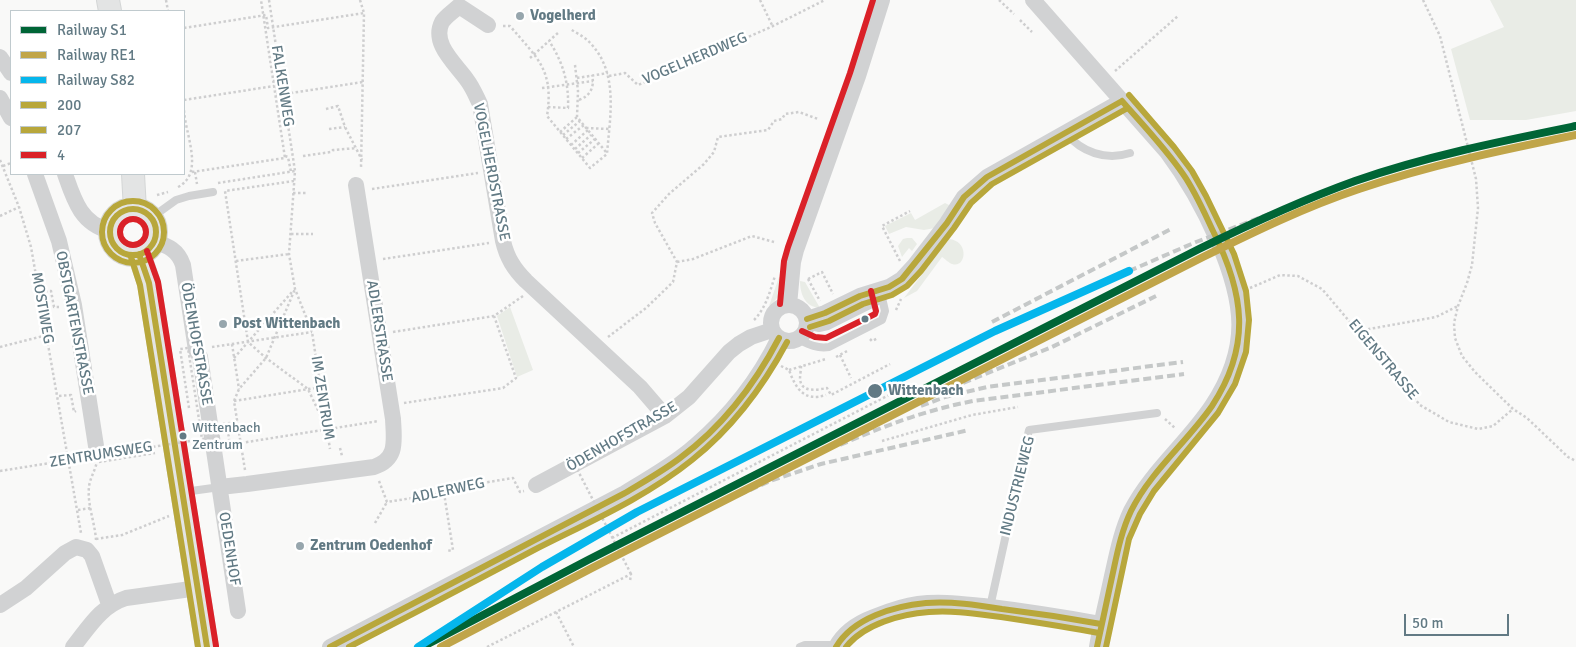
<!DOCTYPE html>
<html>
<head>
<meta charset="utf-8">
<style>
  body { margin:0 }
  #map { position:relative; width:1576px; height:647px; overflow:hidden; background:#f9f9f8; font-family:Signika,sans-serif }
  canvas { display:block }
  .legend { position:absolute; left:10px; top:10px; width:175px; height:165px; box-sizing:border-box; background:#fff; border:1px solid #c0cace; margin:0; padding:6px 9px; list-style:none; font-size:15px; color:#627a84 }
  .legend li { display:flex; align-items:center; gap:10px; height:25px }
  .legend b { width:25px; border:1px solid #c0cace }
  .scale { position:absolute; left:1404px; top:614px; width:105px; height:22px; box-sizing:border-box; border:2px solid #627a84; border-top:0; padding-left:6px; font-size:15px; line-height:18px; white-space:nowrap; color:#627a84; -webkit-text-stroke:4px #fff; paint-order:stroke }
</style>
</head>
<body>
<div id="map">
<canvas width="1576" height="647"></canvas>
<ul class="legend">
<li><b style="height:6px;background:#006536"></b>Railway S1</li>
<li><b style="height:6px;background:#c0a549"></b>Railway RE1</li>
<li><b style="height:6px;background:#05b6ec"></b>Railway S82</li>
<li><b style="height:6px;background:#b8a73b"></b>200</li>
<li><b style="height:6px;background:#b8a73b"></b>207</li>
<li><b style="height:6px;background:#da2128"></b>4</li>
</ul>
<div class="scale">50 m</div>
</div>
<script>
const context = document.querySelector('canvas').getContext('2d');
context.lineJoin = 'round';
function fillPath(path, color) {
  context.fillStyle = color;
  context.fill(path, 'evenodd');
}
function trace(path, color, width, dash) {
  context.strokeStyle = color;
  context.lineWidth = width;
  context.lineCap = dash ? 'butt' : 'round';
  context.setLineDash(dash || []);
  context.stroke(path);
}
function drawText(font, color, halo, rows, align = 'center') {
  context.font = font + ' Signika,sans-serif';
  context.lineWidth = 5;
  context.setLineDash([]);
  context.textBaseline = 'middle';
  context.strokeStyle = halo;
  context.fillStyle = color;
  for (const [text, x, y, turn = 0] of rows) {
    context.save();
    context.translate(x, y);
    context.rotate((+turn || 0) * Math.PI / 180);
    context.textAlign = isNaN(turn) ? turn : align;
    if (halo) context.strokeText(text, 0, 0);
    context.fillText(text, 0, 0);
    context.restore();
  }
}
fillPath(new Path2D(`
  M 1490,0 L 1576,0 L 1576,111 L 1526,120 L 1470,120 L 1451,49 L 1504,27 Z
  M 945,203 L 951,206 L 935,228 L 924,230 L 906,227 L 889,234 L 885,226 L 911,213 L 915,220 Z
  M 907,238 L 912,238 L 917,244 L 912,251 L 909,248 L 902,257 L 898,246 L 903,239 Z
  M 949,239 C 970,241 966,269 952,264 C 949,263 945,259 942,257 L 917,291 L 904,298 Z
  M 779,277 L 784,278 C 783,291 779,298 769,306 Z
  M 800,281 L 805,282 L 820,308 C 805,307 800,294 800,281 Z
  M 510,307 L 533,370 L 517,377 L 497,316 Z`), '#e9ece6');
const secondary = new Path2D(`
  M 108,0 L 110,11
  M 133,174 L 135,210
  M110 232a23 23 0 1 1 46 0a23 23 0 1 1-46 0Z
  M 139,254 L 149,283 L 207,647`);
trace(secondary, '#d4d6d6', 24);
trace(new Path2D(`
  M 166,0 L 168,11
  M 269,0 L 295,171 L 289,254 L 295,289 L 312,332 L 330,449
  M 360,0 L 364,13 L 361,168
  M 760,0 L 772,25
  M 999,0 L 1014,14
  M 1423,0 L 1440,36 L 1476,179 L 1478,208 L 1472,265 L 1467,283 L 1458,306 L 1454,323 L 1455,338 L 1462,356 L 1475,372 L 1513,409 L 1527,418 L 1568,457 L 1576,461
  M 1020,20 L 1032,32
  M 503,26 L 510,26 C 538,59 554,70 547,116 L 590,168 L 607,154 C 610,115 620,69 586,39 C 581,35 575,32 570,29
  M 184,28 L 266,15 L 268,28 L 364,13
  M 530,58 L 559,32
  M 575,65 L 578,91 L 577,117 L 606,152
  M 1115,71 L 1178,16
  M 609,76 L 625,73 L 638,85 L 773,26 L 825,0
  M 577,78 L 608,73
  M 273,81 L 276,81 L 278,95 L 363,82
  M 542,88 L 593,81
  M 184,100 L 274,86
  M 579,100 C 590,96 595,87 592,75
  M 548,107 L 568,108 C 569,83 563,62 549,41
  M 326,109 L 338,106 L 345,127 L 362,160
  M 586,128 L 609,129
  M 329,129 L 345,127
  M 560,132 L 577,117
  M 563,135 L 580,121
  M 566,139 L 584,125
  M 571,145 L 588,130
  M 575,149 L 591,135
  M 578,153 L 595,139
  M 285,156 L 288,157 L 291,172
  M 303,156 L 331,152 L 333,150 L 357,148
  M 582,158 L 599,143
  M 0,160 L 19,207 L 31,247 L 81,533
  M 3,166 L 11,163
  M 192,172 L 285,158 L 261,0
  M 195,172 L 197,184
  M 294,181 L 225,191 L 248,342 L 266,358 L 308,389 L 326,427
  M 218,183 L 295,171
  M 178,187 C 205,173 185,134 184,110
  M 372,189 L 478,173
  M 293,193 L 306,193
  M 157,195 L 168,192
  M 0,216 L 19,207
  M 291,234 L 313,234
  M 383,259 L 489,243
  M 236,261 L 289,254
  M 900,261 L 882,226 L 910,211
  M 677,262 L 693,259 L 752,236 L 774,242
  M 808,279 L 822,272 L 833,294
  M 808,279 L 820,301
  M 1250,288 L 1280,275 L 1298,276 L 1322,289 L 1420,405 L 1449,422 L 1478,429 L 1493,426 L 1513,409
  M 40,292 L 51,291 L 54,307 L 59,307
  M 896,310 L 901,299
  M 754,320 C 766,308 770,291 775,276
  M 1358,331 L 1436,317 L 1458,306
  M 393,332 L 494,316 L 523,296
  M 608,337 L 646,308 L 673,282 L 677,262 L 655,223 L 652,213 L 669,194 L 704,164 L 714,152 L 718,137 L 768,130 L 774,121 L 782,119 L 785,114 L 799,112 L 818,119
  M 870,339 L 872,341 L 878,338
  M 232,344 L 239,389
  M 0,347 L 47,335
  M 212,347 L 312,332
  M 840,355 L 851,378
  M 836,357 L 849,350
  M 234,358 L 292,292
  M 781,366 L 789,370 C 796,389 804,402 826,395
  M 801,366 C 801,370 800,375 800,379 C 801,393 817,390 827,388 L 831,395 L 890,364
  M 789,370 L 826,359
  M 59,396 L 71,395 L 74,412 L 76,411
  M 234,401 L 321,387
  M 404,403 L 503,388 L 516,378 L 494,316
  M 1165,419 L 1176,429
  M 223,424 L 238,422
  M 227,424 L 230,446 L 229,446
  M 882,441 L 972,415 L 1018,407
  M 241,443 L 379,421
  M 340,448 L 342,456
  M 99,462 L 155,453
  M 245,470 L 234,401 L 239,389 L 266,358 L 295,289
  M 0,471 L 69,460
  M 379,481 L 387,502 L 444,493 L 458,487 L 513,478 L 520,492 L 524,491
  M 444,493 L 453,550 L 447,551
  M 78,510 L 91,508
  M 375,523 L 387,502
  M 612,538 L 889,395
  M 96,539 L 122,535 L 169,516
  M 96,540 C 95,523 87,504 89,487 C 90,477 96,470 97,460
  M 556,612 L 574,647
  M 487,647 L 631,574 L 630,581`), '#cececf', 2.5, [2.5, 2.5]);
trace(new Path2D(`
  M 1066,133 C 1081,152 1106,161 1130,153
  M 151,218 L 176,200 L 189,196 L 213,192
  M 807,325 L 819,328 L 828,326 L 882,299
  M 798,339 C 808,344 817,349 829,347 L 882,320 L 885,311 L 880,289
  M 184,492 L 220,487
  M 990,607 L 1029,430 L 1157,413
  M 800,647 L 805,645 L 837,645`), '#d1d2d3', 8);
trace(new Path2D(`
  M 1033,0 L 1167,152 C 1188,180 1204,209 1218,241 C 1244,302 1251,347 1212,406 C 1188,442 1151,472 1131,511 C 1121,532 1117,554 1112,576 C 1107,600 1101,623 1097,647
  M 488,25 L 459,6 C 454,11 446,16 442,22 C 431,44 456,64 467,80 C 473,88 476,96 480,104 L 503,241 C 507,258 514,269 526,281 L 640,387 L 665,416
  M 0,57 L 11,73
  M 0,98 L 11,118
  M 35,174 L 59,241 L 74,305 L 96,446
  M 65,174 C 74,200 81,224 110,231
  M 154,241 C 168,246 178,250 183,265 L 196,350 L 200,357 L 238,611
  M771 323a18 18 0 1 1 36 0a18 18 0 1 1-36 0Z
  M 789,305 L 793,262 L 796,250 L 858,76 L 882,0
  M 807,319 L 825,313 L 860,296 L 889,287 L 902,279 L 914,266 L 947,223 L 964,197 L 987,177 L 1122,101
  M 536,485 L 665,416 L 689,397 L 729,352 L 739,344 L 751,337 L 772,330
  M 220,487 L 247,484 L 374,467 C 398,459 394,441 393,419 L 356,185
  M 0,605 L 26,588 L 65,553 L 76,547 L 87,550 L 92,556 L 109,604
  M 73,647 C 89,627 101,606 126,598 L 198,588
  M 330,647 L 625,493 C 649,478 674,465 695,446 C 730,416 759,379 779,338
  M 836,647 C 844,632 858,623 874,617 C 889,611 902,606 918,604 C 940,601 962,604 983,606 C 1023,611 1062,617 1101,624`), '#d1d2d3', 16);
trace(secondary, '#e3e4e4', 22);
trace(new Path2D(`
  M 1129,271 L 1196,242 L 1356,181
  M 992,322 L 1171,229
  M 941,392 L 1052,347 L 1156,296
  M 921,406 L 945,397 L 987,387 L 1183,362
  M 840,445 C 884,426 926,410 973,401 L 1184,374
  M 739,495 L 770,481 L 821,464 L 969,430`), '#c5c8c8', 4, [8, 4]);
trace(new Path2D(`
  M 189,408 L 180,349 L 188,348 L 202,439
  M 69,460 L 222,436
  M 575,465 L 631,574`), '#cececf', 2.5, [2.5, 2.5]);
trace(new Path2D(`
  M110 232a23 23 0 1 1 46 0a23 23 0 1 1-46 0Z
  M 139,254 L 149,283 L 207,647
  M 807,319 L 825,313 L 860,296 L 889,287 L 902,279 L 947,223 L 964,197 L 987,177 L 1122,101
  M 330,647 L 625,493 C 643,482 663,471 680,458 C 722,427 755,384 779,338
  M 836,647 C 853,618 894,606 926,603 C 951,601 977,605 1002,609 C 1035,613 1068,618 1101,624
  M 1097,647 C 1102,624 1107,600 1112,577 C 1117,554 1121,532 1131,511 C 1151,471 1187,442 1212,406 C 1252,345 1244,293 1213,231 C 1204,212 1195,191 1183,174 C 1165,148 1143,125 1122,101`), '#b8a73b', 6);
trace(new Path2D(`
  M102 232a31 31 0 1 1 62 0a31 31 0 1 1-62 0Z
  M 131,257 L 140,285 L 198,647
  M 810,327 L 829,321 L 863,304 L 892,295 L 907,286 L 921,271 L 954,228 L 971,203 L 992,184 L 1126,109
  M 349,647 C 411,615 472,583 534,550 C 587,523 645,498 692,460 C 732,428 763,387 787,342
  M 846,647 C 864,624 901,614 929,612 C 953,610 977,614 1001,617 C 1034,622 1067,627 1099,633
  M 1106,647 L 1129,539 L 1140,514 L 1154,491 L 1218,413 L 1235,384 L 1246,352 L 1249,320 L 1246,291 L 1234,254 L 1206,196 L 1192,171 L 1174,147 L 1129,95`), '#b8a73b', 6);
trace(new Path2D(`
  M120 232a13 13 0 1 1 26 0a13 13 0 1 1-26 0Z
  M 147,251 L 158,282 L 216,646
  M 780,304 L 784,261 L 788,247 L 850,73 L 873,0
  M 802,331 L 815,337 L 826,338 L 875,314 L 876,311 L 871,291`), '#da2128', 6);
trace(new Path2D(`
  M 422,647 L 588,560 L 1199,249 C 1250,224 1302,200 1355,181 C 1427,156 1502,141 1576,126`), '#006536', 8);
trace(new Path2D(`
  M 441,647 L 592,568 L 1203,257 C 1254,232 1305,207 1359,189 C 1430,165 1503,150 1576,135`), '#c0a549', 8);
trace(new Path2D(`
  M 418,647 L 542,567 L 637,512 L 995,331 L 1129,271`), '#05b6ec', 8);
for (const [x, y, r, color] of [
  [520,16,5,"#97a6ad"],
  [865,319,4.5,"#627a84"],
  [223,324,5,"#97a6ad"],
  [875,391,8,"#627a84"],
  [183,436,4.5,"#627a84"],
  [300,546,5,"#97a6ad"]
]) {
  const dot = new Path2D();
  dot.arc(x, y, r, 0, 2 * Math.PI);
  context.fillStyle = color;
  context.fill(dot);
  trace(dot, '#fff', 2);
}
drawText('14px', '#627a84', '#fff', [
  ["Wittenbach",192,428],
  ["Zentrum",192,445]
], 'left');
drawText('bold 15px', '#627a84', '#fff', [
  ["Vogelherd",530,16],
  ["Post Wittenbach",233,324],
  ["Zentrum Oedenhof",310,546]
], 'left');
drawText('15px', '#627a84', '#fff', [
  ["VOGELHERDWEG",695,59,-23],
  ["FALKENWEG",282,86,81],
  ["VOGELHERDSTRASSE",491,172,79],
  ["MOSTIWEG",42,308,80],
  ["OBSTGARTENSTRASSE",74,323,79],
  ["ADLERSTRASSE",379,331,81],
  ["ÖDENHOFSTRASSE",196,344,80],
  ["EIGENSTRASSE",1383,360,50],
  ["IM ZENTRUM",322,398,81],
  ["ÖDENHOFSTRASSE",622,437,-30],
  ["ZENTRUMSWEG",101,455,-9],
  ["INDUSTRIEWEG",1018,486,-76],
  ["ADLERWEG",448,491,-12],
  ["OEDENHOF",229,549,81]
]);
drawText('bold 15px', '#627a84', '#fff', [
  ["Wittenbach",888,391]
], 'left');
</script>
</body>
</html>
